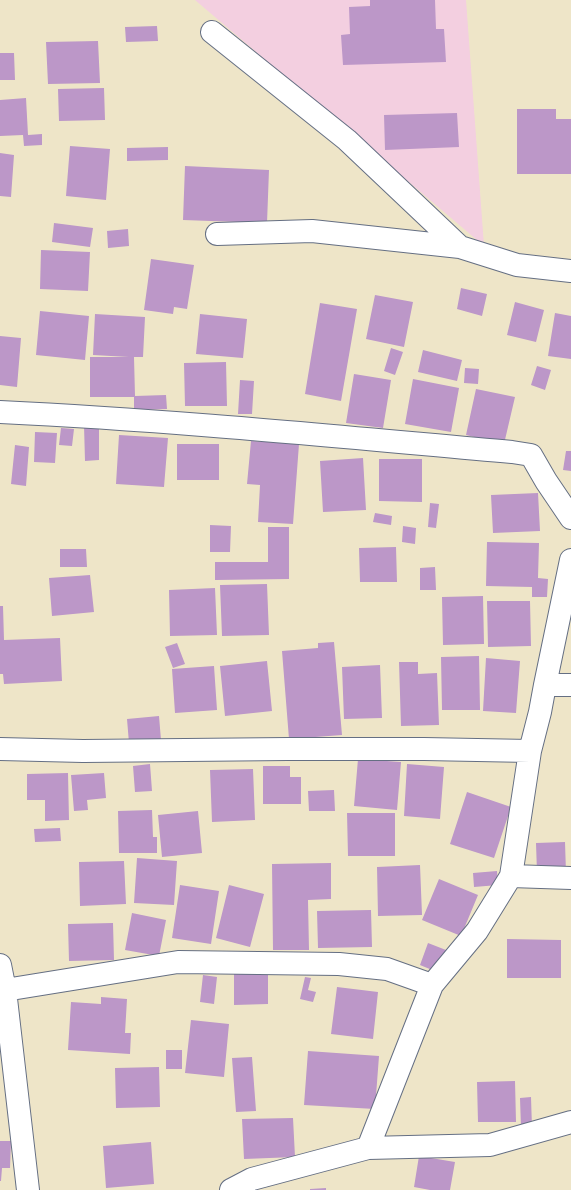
<!DOCTYPE html>
<html>
<head>
<meta charset="utf-8">
<style>
  body { margin:0 }
  canvas { display:block; background:#eee5c8 }
</style>
</head>
<body>
<canvas width="571" height="1190"></canvas>
<script>
const context = document.querySelector('canvas').getContext('2d');
context.lineJoin = 'round';
function fillPath(path, color) {
  context.fillStyle = color;
  context.fill(path, 'evenodd');
}
function trace(path, color, width, dash) {
  context.strokeStyle = color;
  context.lineWidth = width;
  context.lineCap = dash ? 'butt' : 'round';
  context.setLineDash(dash || []);
  context.stroke(path);
}
fillPath(new Path2D(`
  M 195,0 L 466,0 L 484,246 Z`), '#f3cfe0');
fillPath(new Path2D(`
  M 370,0 L 435,0 L 436,29 L 444,29 L 446,62 L 343,65 L 341,35 L 350,34 L 349,7 L 370,6 Z
  M 157,26 L 158,41 L 126,42 L 125,27 Z
  M 98,41 L 100,83 L 48,84 L 46,42 Z
  M 0,53 L 14,53 L 15,80 L 0,80 Z
  M 104,88 L 105,120 L 59,121 L 58,89 Z
  M 26,98 L 28,135 L 42,134 L 42,145 L 24,146 L 23,135 L 0,136 L 0,100 Z
  M 517,109 L 556,109 L 556,119 L 571,119 L 571,174 L 517,174 Z
  M 457,113 L 459,147 L 385,150 L 384,115 Z
  M 70,146 L 110,149 L 106,200 L 66,196 Z
  M 168,147 L 168,160 L 127,161 L 127,148 Z
  M 0,153 L 14,155 L 11,197 L 0,196 Z
  M 185,166 L 269,170 L 267,223 L 183,220 Z
  M 54,223 L 93,228 L 90,247 L 52,242 Z
  M 128,229 L 129,246 L 108,248 L 107,231 Z
  M 41,250 L 90,252 L 88,291 L 40,289 Z
  M 151,259 L 194,265 L 187,309 L 174,307 L 173,314 L 144,310 Z
  M 461,288 L 487,294 L 482,316 L 457,309 Z
  M 375,295 L 413,302 L 404,347 L 366,339 Z
  M 515,302 L 544,310 L 536,342 L 507,335 Z
  M 320,303 L 357,309 L 341,401 L 305,394 Z
  M 40,311 L 89,316 L 85,360 L 36,355 Z
  M 555,313 L 571,316 L 571,359 L 548,356 Z
  M 95,314 L 145,317 L 143,357 L 134,357 L 135,396 L 166,395 L 167,409 L 134,410 L 134,397 L 90,397 L 90,357 L 129,357 L 93,355 Z
  M 200,314 L 247,319 L 243,358 L 196,354 Z
  M 0,336 L 21,338 L 17,387 L 0,385 Z
  M 391,348 L 403,352 L 395,375 L 384,371 Z
  M 423,350 L 462,360 L 457,381 L 418,372 Z
  M 226,362 L 227,406 L 185,406 L 184,363 Z
  M 537,366 L 551,370 L 545,390 L 531,385 Z
  M 465,368 L 479,369 L 478,384 L 464,383 Z
  M 354,374 L 391,380 L 383,428 L 346,423 Z
  M 413,379 L 459,388 L 451,432 L 405,424 Z
  M 240,380 L 254,381 L 252,414 L 238,414 Z
  M 476,389 L 515,397 L 504,444 L 466,435 Z
  M 84,425 L 99,425 L 99,460 L 85,461 Z
  M 61,428 L 74,429 L 72,446 L 59,445 Z
  M 35,432 L 57,433 L 55,463 L 34,462 Z
  M 119,435 L 168,438 L 164,487 L 116,484 Z
  M 251,441 L 299,444 L 293,524 L 258,522 L 260,485 L 247,484 Z
  M 177,444 L 219,444 L 219,480 L 177,480 Z
  M 15,445 L 29,447 L 26,486 L 11,484 Z
  M 566,451 L 571,451 L 571,471 L 563,470 Z
  M 363,458 L 366,510 L 323,512 L 320,461 Z
  M 379,459 L 422,459 L 422,502 L 379,501 Z
  M 538,493 L 540,531 L 493,533 L 491,495 Z
  M 430,503 L 439,504 L 436,528 L 428,527 Z
  M 375,513 L 392,516 L 391,525 L 373,522 Z
  M 210,525 L 231,526 L 230,552 L 210,552 Z
  M 403,526 L 416,528 L 415,544 L 402,542 Z
  M 268,527 L 289,527 L 289,579 L 215,580 L 215,562 L 268,562 Z
  M 487,542 L 539,543 L 538,578 L 548,579 L 547,597 L 532,597 L 532,587 L 486,586 Z
  M 396,547 L 397,582 L 360,582 L 359,548 Z
  M 60,549 L 86,549 L 87,567 L 60,567 Z
  M 435,567 L 436,590 L 420,590 L 420,568 Z
  M 90,575 L 94,612 L 52,616 L 49,578 Z
  M 267,584 L 269,635 L 222,636 L 220,585 Z
  M 215,588 L 217,635 L 170,636 L 169,590 Z
  M 483,596 L 484,644 L 443,645 L 442,597 Z
  M 487,601 L 530,601 L 531,646 L 488,647 Z
  M 0,606 L 3,606 L 4,640 L 60,638 L 62,681 L 4,684 L 3,674 L 0,674 Z
  M 334,642 L 342,735 L 289,739 L 282,651 L 318,648 L 318,643 Z
  M 177,643 L 185,664 L 173,668 L 165,647 Z
  M 479,656 L 480,710 L 442,710 L 441,657 Z
  M 486,658 L 520,661 L 516,713 L 483,711 Z
  M 267,661 L 272,711 L 225,716 L 220,666 Z
  M 399,662 L 418,662 L 418,674 L 437,673 L 439,725 L 401,726 Z
  M 380,665 L 382,718 L 344,719 L 342,667 Z
  M 214,666 L 217,710 L 175,713 L 172,669 Z
  M 159,716 L 161,740 L 129,743 L 127,719 Z
  M 358,759 L 401,762 L 397,810 L 354,806 Z
  M 150,764 L 152,791 L 135,792 L 133,766 Z
  M 407,764 L 444,767 L 440,819 L 404,816 Z
  M 263,766 L 290,766 L 290,777 L 301,777 L 301,804 L 263,804 Z
  M 253,769 L 255,820 L 212,822 L 210,770 Z
  M 68,773 L 69,820 L 45,821 L 45,800 L 27,800 L 27,774 Z
  M 104,773 L 106,798 L 87,800 L 88,810 L 74,811 L 71,775 Z
  M 334,790 L 335,811 L 309,811 L 308,791 Z
  M 467,792 L 511,807 L 494,858 L 450,844 Z
  M 152,810 L 153,837 L 157,837 L 157,853 L 119,853 L 118,811 Z
  M 198,811 L 202,853 L 162,857 L 158,815 Z
  M 347,813 L 395,813 L 395,856 L 348,856 Z
  M 60,828 L 61,841 L 35,842 L 34,829 Z
  M 565,842 L 566,873 L 537,873 L 536,843 Z
  M 137,858 L 177,861 L 174,905 L 134,903 Z
  M 124,861 L 126,904 L 80,906 L 79,862 Z
  M 331,863 L 331,899 L 308,900 L 309,950 L 273,950 L 272,864 Z
  M 420,865 L 422,915 L 378,916 L 377,867 Z
  M 497,871 L 498,885 L 474,887 L 473,873 Z
  M 439,879 L 478,895 L 461,936 L 422,920 Z
  M 180,885 L 219,891 L 211,944 L 172,938 Z
  M 229,885 L 264,894 L 250,947 L 216,938 Z
  M 371,910 L 372,947 L 318,948 L 317,911 Z
  M 132,913 L 166,920 L 159,956 L 125,950 Z
  M 113,923 L 114,960 L 69,961 L 68,924 Z
  M 507,939 L 561,940 L 561,978 L 507,978 Z
  M 428,943 L 446,950 L 437,972 L 420,965 Z
  M 234,973 L 268,973 L 268,1004 L 234,1005 Z
  M 203,975 L 217,977 L 214,1004 L 200,1002 Z
  M 305,977 L 311,978 L 308,990 L 316,992 L 313,1002 L 300,999 Z
  M 337,987 L 378,992 L 373,1039 L 331,1034 Z
  M 101,997 L 127,999 L 125,1033 L 131,1033 L 130,1054 L 68,1050 L 71,1002 L 101,1004 Z
  M 191,1020 L 229,1024 L 224,1077 L 185,1073 Z
  M 166,1050 L 182,1050 L 182,1069 L 166,1069 Z
  M 308,1051 L 379,1056 L 375,1109 L 304,1105 Z
  M 252,1057 L 256,1111 L 236,1112 L 232,1058 Z
  M 159,1067 L 160,1107 L 116,1108 L 115,1068 Z
  M 515,1081 L 516,1122 L 478,1122 L 477,1082 Z
  M 531,1097 L 532,1128 L 521,1128 L 520,1098 Z
  M 293,1118 L 295,1157 L 244,1159 L 242,1119 Z
  M 0,1141 L 11,1141 L 10,1168 L 2,1168 L 1,1181 L 0,1181 Z
  M 151,1142 L 154,1184 L 106,1188 L 103,1146 Z
  M 419,1156 L 455,1162 L 450,1190 L 430,1190 L 414,1187 Z
  M 326,1188 L 326,1190 L 310,1190 L 310,1189 Z`), '#bc97c8');
const minor = new Path2D(`
  M 212,32 L 347,140 L 460,247 L 517,265 L 571,271
  M 217,234 L 312,231 L 460,247
  M 0,412 C 171,420 342,437 512,452 L 531,455 L 546,481 L 571,518
  M 545,685 L 571,685
  M 0,749 L 83,751 L 288,749 L 424,749 L 530,751
  M 511,876 L 571,878
  M 0,965 L 5,990 L 28,1190
  M 5,990 L 178,962 L 339,964 L 387,969 L 432,985
  M 368,1148 L 432,985 L 477,931 L 511,876 L 530,751 L 540,712 L 545,685 L 571,560
  M 231,1190 L 252,1179 L 368,1148 L 490,1145 L 571,1122`);
trace(minor, '#656f83', 24);
trace(minor, '#fff', 22);
</script>
</body>
</html>
